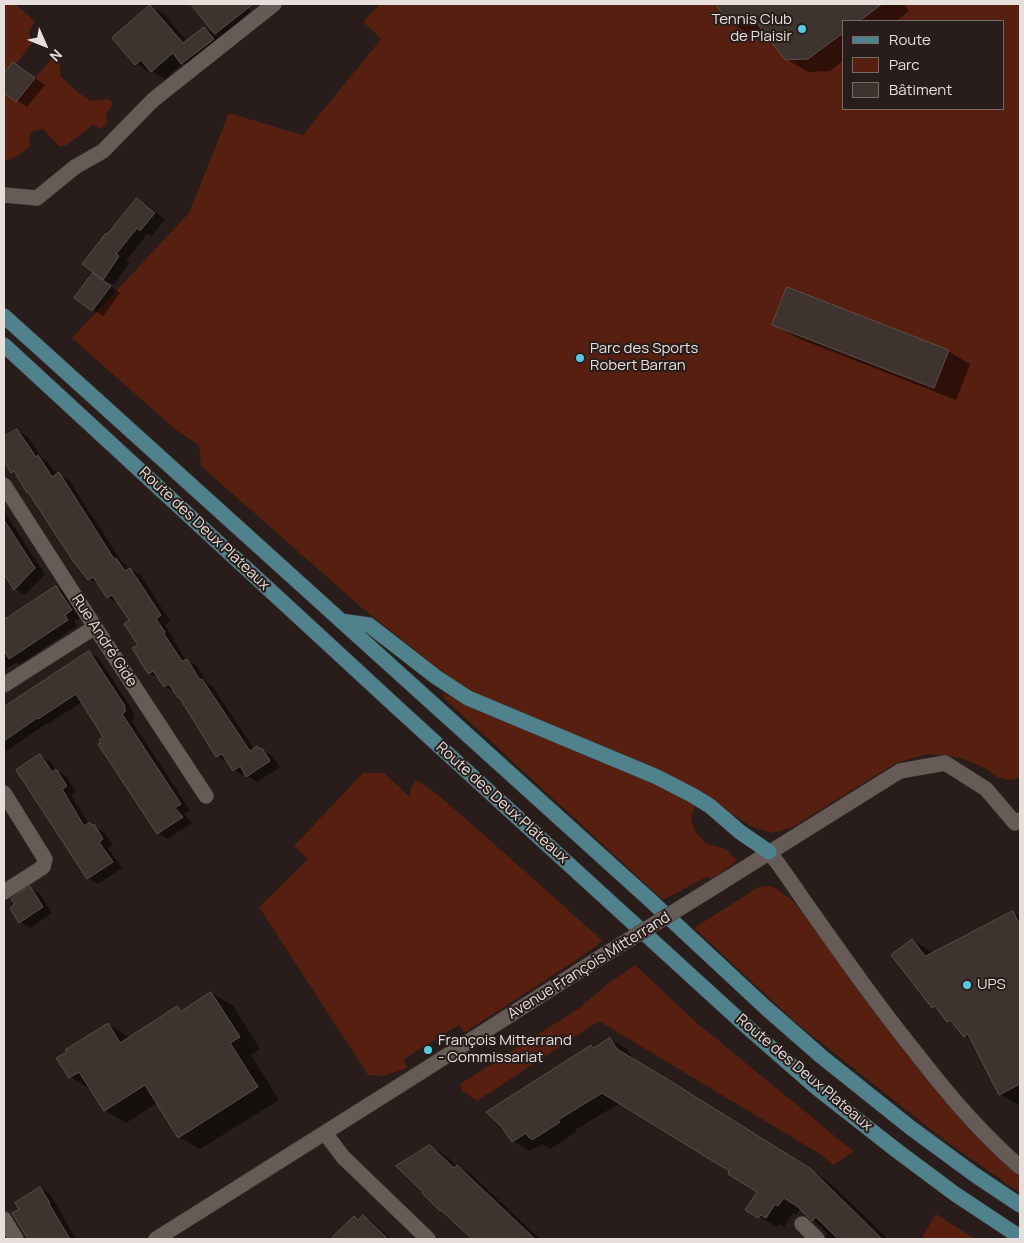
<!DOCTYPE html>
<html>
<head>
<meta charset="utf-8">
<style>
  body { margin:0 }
  #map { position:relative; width:1024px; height:1243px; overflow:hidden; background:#281d1a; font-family:Manrope,sans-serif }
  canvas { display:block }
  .frame { position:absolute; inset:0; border:5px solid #e6dfdc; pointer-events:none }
  .legend { position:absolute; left:842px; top:20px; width:162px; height:90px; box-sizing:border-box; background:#281d1a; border:1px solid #746b68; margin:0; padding:6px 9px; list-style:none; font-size:15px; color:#e6dfdc }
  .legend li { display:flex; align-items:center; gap:10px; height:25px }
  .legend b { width:25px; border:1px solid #746b68 }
  .north { position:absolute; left:20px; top:20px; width:50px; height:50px; -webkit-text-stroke:4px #281d1a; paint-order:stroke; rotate:134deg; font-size:14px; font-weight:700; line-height:20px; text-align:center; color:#e6dfdc }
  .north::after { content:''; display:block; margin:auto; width:18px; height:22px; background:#e6dfdc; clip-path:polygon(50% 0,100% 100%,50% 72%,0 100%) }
</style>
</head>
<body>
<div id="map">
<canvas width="1024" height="1243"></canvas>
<div class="frame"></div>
<ul class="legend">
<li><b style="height:6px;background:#50828d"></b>Route</li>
<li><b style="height:14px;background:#561f0f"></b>Parc</li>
<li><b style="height:14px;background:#3e332f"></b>Bâtiment</li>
</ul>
<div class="north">N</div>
</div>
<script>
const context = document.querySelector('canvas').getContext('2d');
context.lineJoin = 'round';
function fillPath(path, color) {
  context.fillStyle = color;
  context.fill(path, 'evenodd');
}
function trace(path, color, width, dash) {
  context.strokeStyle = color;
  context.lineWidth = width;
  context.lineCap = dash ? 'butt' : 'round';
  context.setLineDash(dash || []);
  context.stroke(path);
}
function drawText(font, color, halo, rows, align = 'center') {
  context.font = font + ' Manrope,sans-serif';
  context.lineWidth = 4;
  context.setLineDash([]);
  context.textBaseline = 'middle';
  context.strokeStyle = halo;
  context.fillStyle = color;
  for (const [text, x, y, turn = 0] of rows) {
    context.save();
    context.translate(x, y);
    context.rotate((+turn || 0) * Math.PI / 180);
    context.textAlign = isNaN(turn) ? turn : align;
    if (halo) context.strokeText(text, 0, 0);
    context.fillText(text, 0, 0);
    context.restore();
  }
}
fillPath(new Path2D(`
  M 4,4 L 15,4 L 35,21 L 29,32 L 32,43 L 16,64 L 13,62 L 4,74 Z
  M 380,4 L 1020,4 L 1020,778 L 1008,780 L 997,777 L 985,768 L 961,758 L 928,754 L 896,763 L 791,828 L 772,833 L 752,827 L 717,805 L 471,692 L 435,666 L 361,607 L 201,466 L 199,445 L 176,430 L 72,338 L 189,213 L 229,113 L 303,135 L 381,39 L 363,22 ZM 843,21 L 1003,21 L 1003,109 L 843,109 Z
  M 52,58 L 60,66 L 60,76 L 79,93 L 91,101 L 109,99 L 111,101 L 113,104 L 106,114 L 107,118 L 107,124 L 101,129 L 93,125 L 67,145 L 59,146 L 43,129 L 33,131 L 29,136 L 30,146 L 19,155 L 4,162 L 4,93 L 16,102 L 35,78 Z
  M 445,693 L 464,704 L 639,775 L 695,805 L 691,819 L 695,832 L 707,844 L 726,849 L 737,861 L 712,879 L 708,876 L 663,900 L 446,700 L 443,697 L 443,695 Z
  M 363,773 L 384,773 L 410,797 L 411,788 L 416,780 L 433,791 L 466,819 L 603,941 L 575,961 L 464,1033 L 459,1025 L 404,1059 L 407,1068 L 383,1076 L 368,1075 L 259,907 L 308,859 L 294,846 Z
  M 772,886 L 792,900 L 807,918 L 981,1140 L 1020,1177 L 1020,1193 L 943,1139 L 795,1022 L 694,928 L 759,887 Z
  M 635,965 L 697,1023 L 853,1151 L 852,1153 L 833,1165 L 820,1154 L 599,1021 L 477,1101 L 461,1090 L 460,1084 L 578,1009 L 606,985 Z
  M 936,1214 L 975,1239 L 923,1239 L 922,1237 Z`), '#561f0f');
fillPath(new Path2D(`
  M 192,4 L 245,4 L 255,17 L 226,39 L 217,34 L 227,47 L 196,71 L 183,63 L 165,79 L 151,70 L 150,72 L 136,64 L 150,6 L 164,14 L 187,41 L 204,28 L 218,36 Z
  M 717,4 L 904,4 L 909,11 L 896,21 L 843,21 L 843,61 L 830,71 L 808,72 L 786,59 L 763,28 L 753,36 L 732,23 Z
  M 13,63 L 45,85 L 27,107 L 4,92 L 4,76 Z
  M 137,199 L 148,205 L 165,220 L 151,236 L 147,234 L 126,261 L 129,263 L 114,285 L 109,282 L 108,284 L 120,293 L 103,316 L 93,310 L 98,277 L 108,235 Z
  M 774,324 L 948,351 L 970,364 L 956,400 L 795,337 Z
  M 17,430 L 27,436 L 43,459 L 48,462 L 57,475 L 59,474 L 69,480 L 122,562 L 126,565 L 130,570 L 141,575 L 170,621 L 165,625 L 174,639 L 173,640 L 186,660 L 197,666 L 207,683 L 212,686 L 254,749 L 257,747 L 272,756 L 280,767 L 257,782 L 246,775 L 244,776 L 234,770 L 227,762 L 217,756 L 181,698 L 175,692 L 165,687 L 159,679 L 149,673 L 131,620 L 118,603 L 108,597 L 99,585 L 89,579 L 32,494 L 28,492 L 18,475 L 12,472 L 4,459 L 4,438 Z
  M 4,511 L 45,574 L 25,595 L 15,589 L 4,572 Z
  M 56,587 L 66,593 L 82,617 L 74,621 L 77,626 L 20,664 L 17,662 L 4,670 L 4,622 Z
  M 89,653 L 99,658 L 134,713 L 134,718 L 131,720 L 190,810 L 184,814 L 192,823 L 167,839 L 158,833 L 105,738 L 82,702 L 48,724 L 47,723 L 5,752 L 4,752 L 4,708 Z
  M 40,756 L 51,762 L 57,771 L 66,776 L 76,792 L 71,795 L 89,824 L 90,824 L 104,832 L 113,845 L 108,848 L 122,868 L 98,884 L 88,878 Z
  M 30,888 L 40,894 L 52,913 L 30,928 L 20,922 Z
  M 1013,912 L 1020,917 L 1020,1106 L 1000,1094 L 972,1040 L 964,1036 L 957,1026 L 948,1021 L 940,1011 L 933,1007 L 912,940 L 934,953 Z
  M 212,993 L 233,1006 L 260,1049 L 251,1055 L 279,1100 L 200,1149 L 179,1137 L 157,1103 L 126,1123 L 105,1110 L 92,1090 L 70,1077 L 58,1059 L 108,1024 L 130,1038 L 178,1008 L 184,1011 Z
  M 610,1039 L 627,1049 L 635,1061 L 685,1091 L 828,1181 L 888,1239 L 827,1239 L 826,1232 L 801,1208 L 796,1215 L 793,1213 L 784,1227 L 779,1224 L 777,1227 L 747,1209 L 758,1191 L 731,1170 L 620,1103 L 575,1130 L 576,1132 L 550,1149 L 542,1144 L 530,1151 L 513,1141 L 591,1047 L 595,1049 Z
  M 430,1146 L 445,1155 L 457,1166 L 472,1175 L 540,1239 L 477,1239 L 469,1235 L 423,1193 Z
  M 40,1188 L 50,1194 L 76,1239 L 26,1239 L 20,1209 Z
  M 363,1216 L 373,1222 L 391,1239 L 326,1239 L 342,1229 L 359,1221 Z`), '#0007');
const building = new Path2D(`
  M 191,4 L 253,4 L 215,34 Z
  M 716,4 L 882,4 L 859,21 L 843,21 L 843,33 L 808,59 L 785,60 L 748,11 L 731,24 Z
  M 150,5 L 183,43 L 204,27 L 214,39 L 181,64 L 173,53 L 151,72 L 141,60 L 135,65 L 112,38 Z
  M 13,62 L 35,78 L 16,102 L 4,93 L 4,74 Z
  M 137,198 L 155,213 L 140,231 L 137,228 L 116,254 L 119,256 L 103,280 L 82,264 L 106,233 L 107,234 Z
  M 93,273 L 111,286 L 92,311 L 74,298 Z
  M 787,287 L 949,350 L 934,388 L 772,325 Z
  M 17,429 L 36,457 L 38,455 L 52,477 L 59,472 L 114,559 L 116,558 L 125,571 L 130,568 L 161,615 L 156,619 L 165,632 L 164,634 L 182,661 L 187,659 L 200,680 L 202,679 L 250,751 L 257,746 L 259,749 L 262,748 L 270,761 L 246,777 L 240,766 L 233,771 L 222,754 L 216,757 L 179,697 L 178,698 L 169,684 L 164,687 L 153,671 L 148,674 L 132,648 L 138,645 L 124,624 L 129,620 L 112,595 L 107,598 L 93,577 L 88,580 L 73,561 L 28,492 L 27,493 L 14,471 L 11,473 L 4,461 L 4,437 Z
  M 4,520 L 35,568 L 14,590 L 4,574 Z
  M 56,586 L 72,610 L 65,615 L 68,620 L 9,659 L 4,650 L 4,620 Z
  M 89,651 L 125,706 L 125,712 L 122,714 L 181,804 L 175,808 L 183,817 L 157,834 L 98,744 L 101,743 L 99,740 L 103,737 L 76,694 L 38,719 L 37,718 L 4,741 L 4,707 Z
  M 40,754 L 52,772 L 56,769 L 67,786 L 62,789 L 84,826 L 90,822 L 92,826 L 94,824 L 103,839 L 99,842 L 113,862 L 87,879 L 16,770 Z
  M 30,886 L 43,907 L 19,923 L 10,908 L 15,904 L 11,899 Z
  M 1013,911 L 1020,925 L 1020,1084 L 999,1095 L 968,1034 L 964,1037 L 950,1020 L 947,1022 L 935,1006 L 932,1008 L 891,955 L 912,939 L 925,956 Z
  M 211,992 L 240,1037 L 230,1043 L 258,1087 L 178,1138 L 145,1085 L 104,1111 L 79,1072 L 69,1078 L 56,1058 L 67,1052 L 65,1050 L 108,1023 L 120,1043 L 177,1006 L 181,1011 Z
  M 610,1038 L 617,1049 L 667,1079 L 811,1169 L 882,1239 L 838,1239 L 816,1217 L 812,1221 L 798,1207 L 784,1198 L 778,1206 L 775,1204 L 766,1218 L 761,1215 L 758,1218 L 745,1210 L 757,1192 L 728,1174 L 729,1171 L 602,1093 L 558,1120 L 560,1122 L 532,1140 L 530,1137 L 529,1138 L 526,1133 L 512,1142 L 501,1126 L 486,1112 L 591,1045 L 593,1048 Z
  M 430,1145 L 454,1168 L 457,1165 L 535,1239 L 472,1239 L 441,1210 L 440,1211 L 422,1193 L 423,1192 L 396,1166 Z
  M 40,1187 L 50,1203 L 49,1204 L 70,1239 L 28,1239 L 12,1213 L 19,1209 L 15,1203 Z
  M 363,1215 L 388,1239 L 330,1239 L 354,1216 L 358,1220 Z`);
fillPath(building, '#3e332f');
trace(building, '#5b4f4c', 1);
const street = new Path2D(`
  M 4,195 L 37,198 L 75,167 L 103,151 L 153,100 L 274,4
  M 4,485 L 95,627 L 206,796
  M 4,685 L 95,627
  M 4,793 L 45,859 L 43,867 L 4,892
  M 769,852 C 784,870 796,890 809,908 C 845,959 881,1010 920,1058 C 950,1097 983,1135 1020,1167
  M 719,884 L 900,771 L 945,763 L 986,789 L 1015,823 L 1020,820
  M 325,1133 L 343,1157 L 428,1239
  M 4,1219 L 16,1239
  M 802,1224 L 817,1239
  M 156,1239 L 418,1074 L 596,960`);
const primary = new Path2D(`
  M 4,316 L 650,900 L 766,1008 L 822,1057 L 911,1128 L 975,1175 L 1020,1205
  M 4,345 L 403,713 L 746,1026 L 817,1088 L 896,1150 L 955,1194 L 1020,1237
  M 341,621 L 369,625 L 436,677 L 468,698 L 657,777 L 692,795 L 710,806 L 740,832 L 769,852`);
trace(street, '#3f3735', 16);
trace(primary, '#3f3735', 16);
trace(street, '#675b57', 15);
trace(primary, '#50828d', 15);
const streetBridge = new Path2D(`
  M 596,960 L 719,884`);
trace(streetBridge, '#3f3735', 16, []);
trace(streetBridge, '#675b57', 15);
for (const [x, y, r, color] of [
  [802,29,5,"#57c9e2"],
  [580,358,5,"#57c9e2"],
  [967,985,5,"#57c9e2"],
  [428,1050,5,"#57c9e2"]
]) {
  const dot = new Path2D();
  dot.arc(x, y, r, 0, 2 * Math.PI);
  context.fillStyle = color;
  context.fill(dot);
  trace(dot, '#281d1a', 2);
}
drawText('15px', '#e6dfdc', '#281d1a', [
  ["Tennis Club",792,20,"right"],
  ["de Plaisir",792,37,"right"],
  ["Parc des Sports",590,349],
  ["Robert Barran",590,366],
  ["UPS",977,985],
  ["François Mitterrand",438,1041],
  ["- Commissariat",438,1058]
], 'left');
drawText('15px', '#e6dfdc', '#281d1a', [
  ["Route des Deux Plateaux",204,529,43],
  ["Rue André Gide",104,641,57],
  ["Route des Deux Plateaux",502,803,42],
  ["Avenue François Mitterrand",589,966,-32],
  ["Route des Deux Plateaux",804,1073,40]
]);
</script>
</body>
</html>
